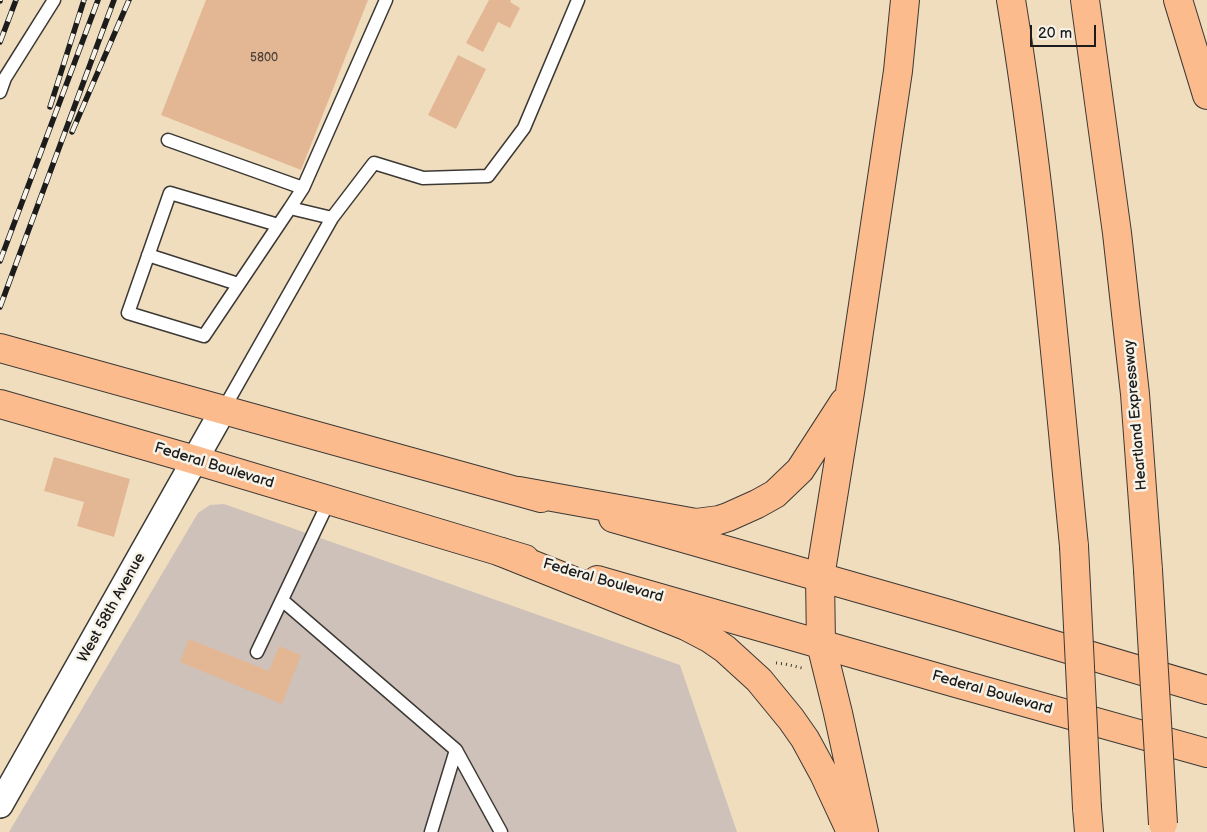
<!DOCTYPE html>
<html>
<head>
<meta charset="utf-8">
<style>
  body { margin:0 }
  #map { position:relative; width:1207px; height:832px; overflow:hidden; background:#f0ddbe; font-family:"Balsamiq Sans",sans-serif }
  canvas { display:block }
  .scale { position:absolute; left:1030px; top:25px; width:66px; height:22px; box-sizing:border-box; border:2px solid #1c1c1c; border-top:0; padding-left:6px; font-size:15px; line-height:18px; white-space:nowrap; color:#1c1c1c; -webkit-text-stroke:4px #f7f3e8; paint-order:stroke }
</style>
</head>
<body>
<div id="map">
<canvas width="1207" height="832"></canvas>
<div class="scale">20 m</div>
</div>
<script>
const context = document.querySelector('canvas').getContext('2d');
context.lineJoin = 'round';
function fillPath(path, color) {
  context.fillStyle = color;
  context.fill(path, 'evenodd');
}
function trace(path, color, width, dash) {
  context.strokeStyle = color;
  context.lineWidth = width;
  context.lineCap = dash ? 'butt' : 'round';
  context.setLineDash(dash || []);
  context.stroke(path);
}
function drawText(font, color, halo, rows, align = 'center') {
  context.font = font + ' "Balsamiq Sans",sans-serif';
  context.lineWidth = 5;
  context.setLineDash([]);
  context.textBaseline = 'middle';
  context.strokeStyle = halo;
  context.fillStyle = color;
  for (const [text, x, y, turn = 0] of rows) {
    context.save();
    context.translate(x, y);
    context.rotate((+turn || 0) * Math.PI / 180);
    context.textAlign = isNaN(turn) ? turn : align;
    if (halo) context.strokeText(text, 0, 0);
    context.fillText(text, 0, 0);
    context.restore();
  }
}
fillPath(new Path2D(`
  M 224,504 L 680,665 L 737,832 L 9,832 L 198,513 L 210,505 Z`), '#cec1ba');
fillPath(new Path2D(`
  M 206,0 L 368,0 L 301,170 L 161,115 Z
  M 489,0 L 511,0 L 510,2 L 520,8 L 510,28 L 498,22 L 483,52 L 466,43 Z
  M 458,55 L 486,69 L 456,129 L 428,115 Z
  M 54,457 L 130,479 L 114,537 L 77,526 L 84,502 L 44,491 Z
  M 189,639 L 269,671 L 279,646 L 301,655 L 282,704 L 180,662 Z`), '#e3b794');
const lane = new Path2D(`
  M 0,92 L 5,78 L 54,0
  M 168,140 L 303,188 L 290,208
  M 303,188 L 386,0
  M 332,218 L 374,163 L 423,178 L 488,176 L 524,128 L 578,0
  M 148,255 L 238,284
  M 223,410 L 332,218 L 290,208 L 204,336 L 128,313 L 170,193 L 278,225
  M 282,600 L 456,750 L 431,832
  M 257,652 L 329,501
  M 456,750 L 501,832`);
const street = new Path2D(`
  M 0,805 L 223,410`);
const primary = new Path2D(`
  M 0,348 L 541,498
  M 0,404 L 195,460 L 525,559
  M 613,518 L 949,614 L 1207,690
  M 597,580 L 956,683 L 1207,753`);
const highway = new Path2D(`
  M 1011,0 C 1041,181 1056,364 1074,546
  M 1085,0 L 1117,233 L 1135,394 L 1148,570
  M 1178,0 L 1207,95
  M 519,491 L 696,523 L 719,520 L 728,517 L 757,504 L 775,494 L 800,470 L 844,402
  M 501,552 L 686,626 L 709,638 L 725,649 L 759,680 L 791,719 L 805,739 L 824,774 L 851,832
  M 1087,808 L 1089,832
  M 864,832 L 838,713 L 821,644 L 820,577 L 850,392 L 898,71 L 905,0`);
trace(lane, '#3c3934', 15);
trace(street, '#3c3934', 28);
trace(primary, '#3c3934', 30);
trace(highway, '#3c3934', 30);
trace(new Path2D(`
  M 776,663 L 785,664 L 802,668`), '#3c3934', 3, [1, 4]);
trace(lane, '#fff', 12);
trace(street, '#fff', 25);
trace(primary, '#fbbb8d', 28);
trace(highway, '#fbbb8d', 28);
const rail = new Path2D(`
  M 0,1 L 0,0
  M 0,42 L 16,0
  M 50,107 L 84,0
  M 72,132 L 129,0
  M 0,261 L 98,0
  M 0,307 L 114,0`);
trace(rail, '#1c1c1c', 5.5);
trace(rail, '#f7f3e8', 4, [11]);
const highwayBridge = new Path2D(`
  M 1074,546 L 1087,808
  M 1148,570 L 1163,824`);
trace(highwayBridge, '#3c3934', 30, []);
trace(highwayBridge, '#fbbb8d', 28);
drawText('12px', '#4e433a', null, [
  ["5800",264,58]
]);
drawText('15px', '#1c1c1c', '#f7f3e8', [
  ["Heartland Expressway",1136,415,-95],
  ["Federal Boulevard",214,466,17],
  ["Federal Boulevard",603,581,16],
  ["West 58th Avenue",112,608,-61],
  ["Federal Boulevard",992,693,16]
]);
</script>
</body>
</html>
